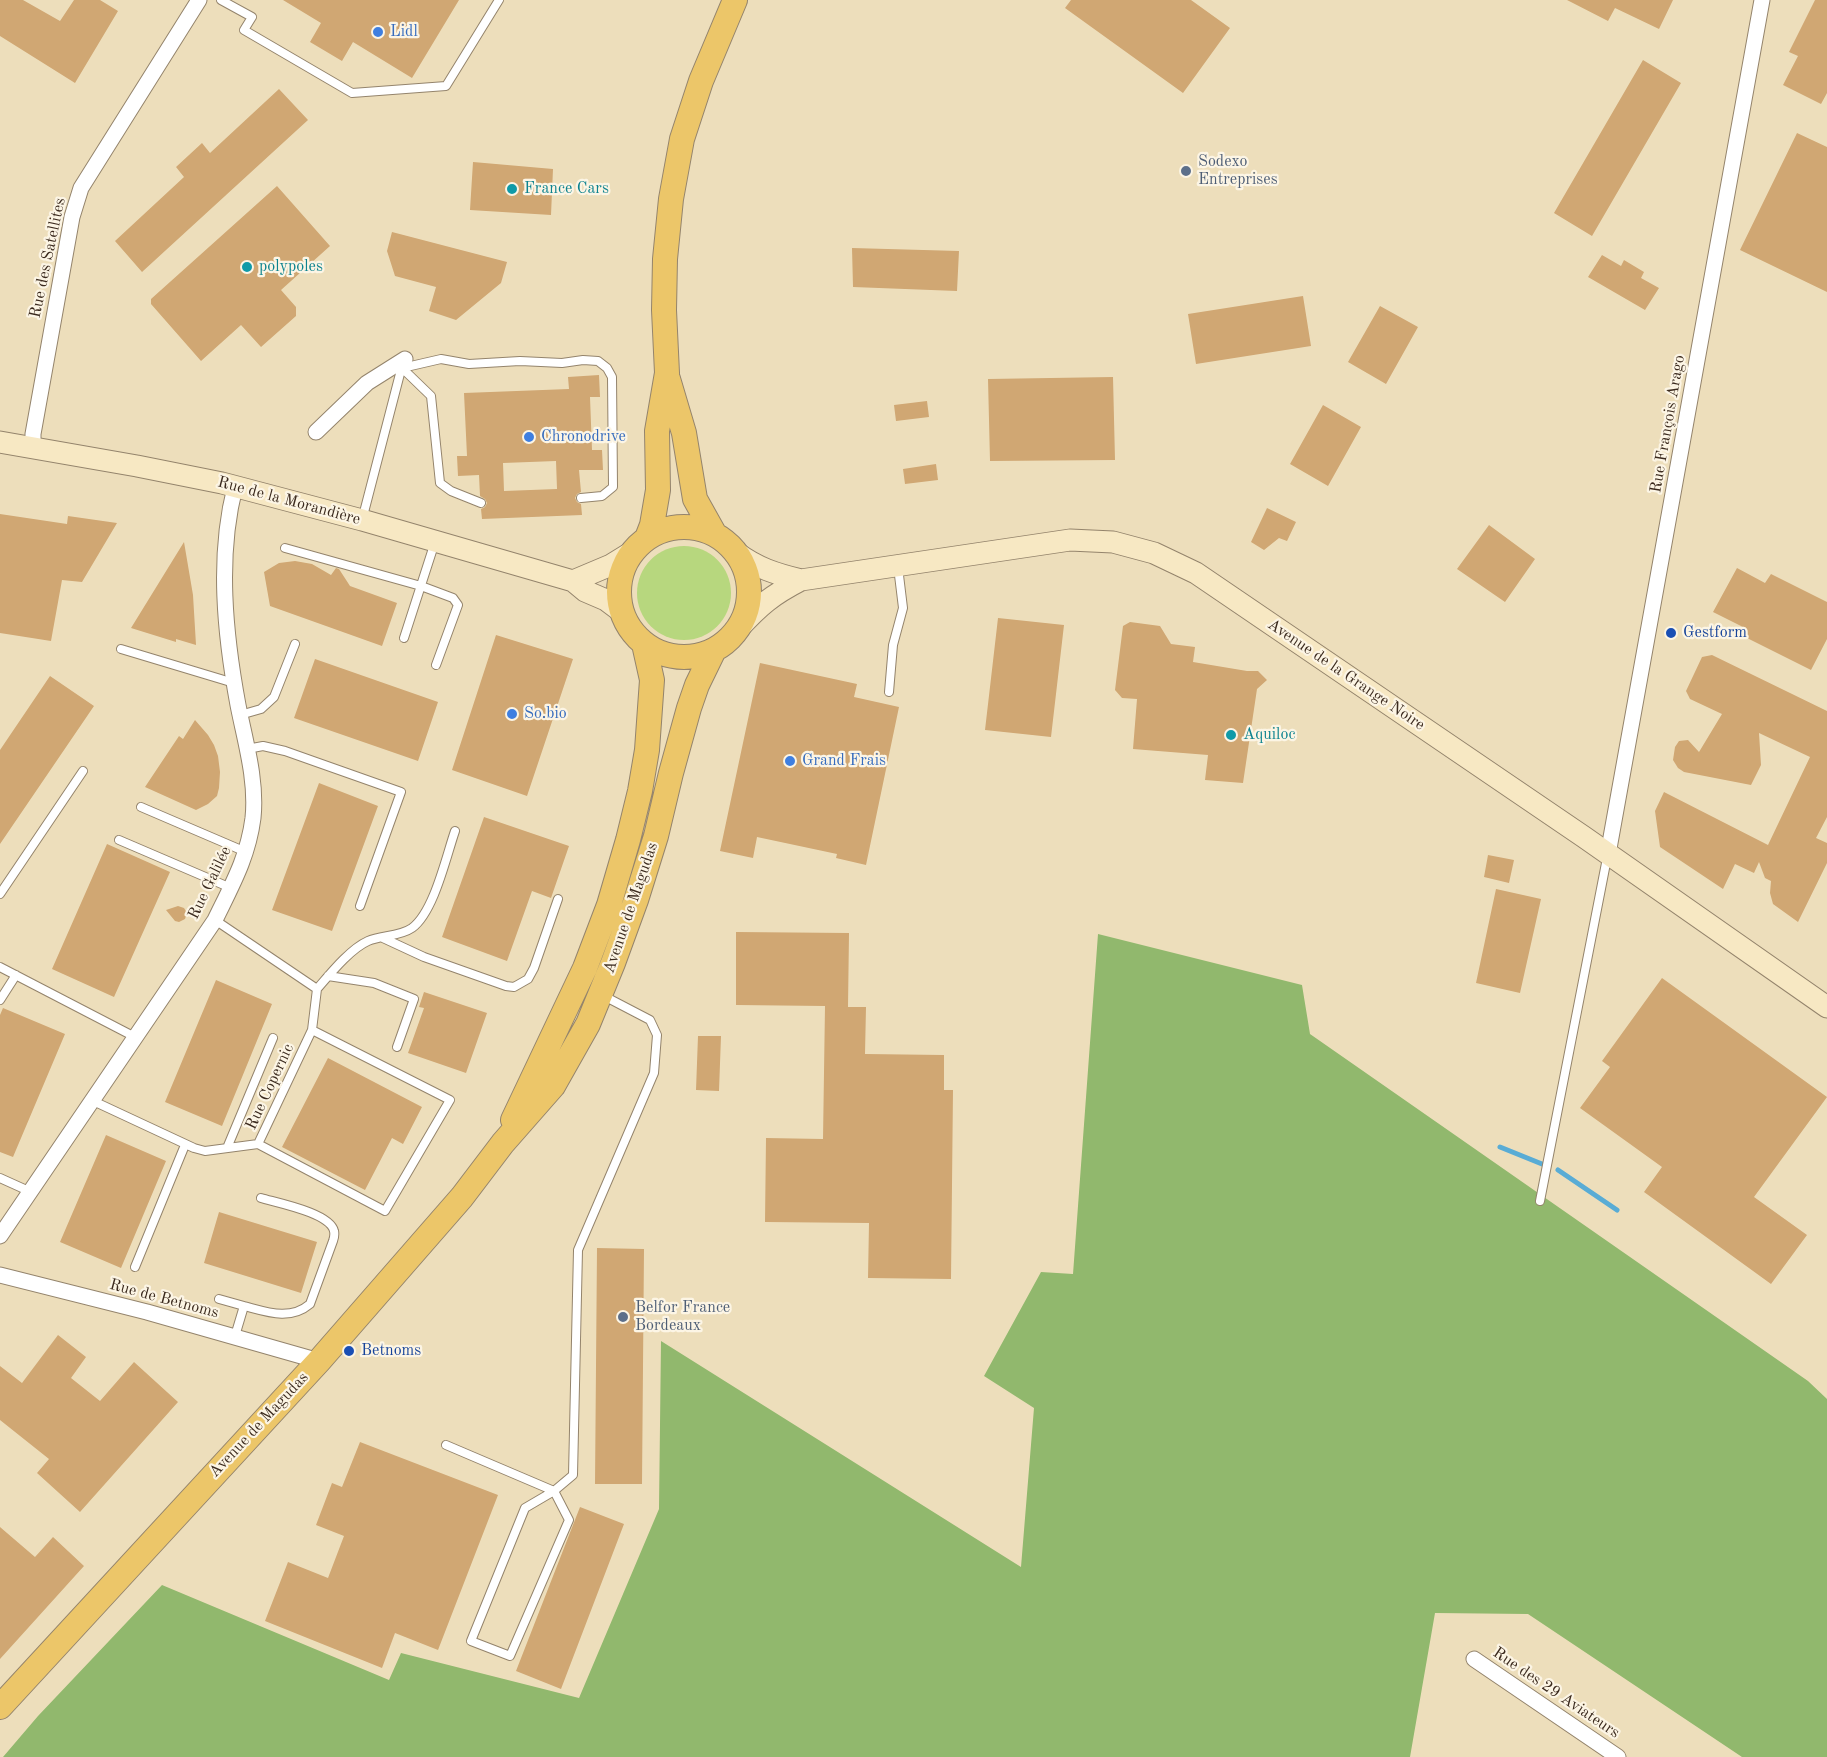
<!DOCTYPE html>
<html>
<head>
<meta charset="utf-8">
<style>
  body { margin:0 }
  canvas { display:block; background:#eddebb }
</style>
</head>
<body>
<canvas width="1827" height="1757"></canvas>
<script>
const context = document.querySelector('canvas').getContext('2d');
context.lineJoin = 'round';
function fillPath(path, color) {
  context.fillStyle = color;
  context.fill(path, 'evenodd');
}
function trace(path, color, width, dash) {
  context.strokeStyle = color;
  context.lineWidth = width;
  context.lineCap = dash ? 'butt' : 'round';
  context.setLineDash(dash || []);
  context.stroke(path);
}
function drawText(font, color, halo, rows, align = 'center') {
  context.font = font + ' "Old Standard TT",serif';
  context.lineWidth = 4.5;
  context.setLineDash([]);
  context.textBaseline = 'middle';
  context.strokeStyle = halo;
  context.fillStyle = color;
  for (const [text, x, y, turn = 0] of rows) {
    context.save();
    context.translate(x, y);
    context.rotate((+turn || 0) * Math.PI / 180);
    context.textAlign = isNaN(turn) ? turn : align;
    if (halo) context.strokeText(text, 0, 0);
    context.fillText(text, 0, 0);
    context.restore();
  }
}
fillPath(new Path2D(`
  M637 593a47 47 0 1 1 94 0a47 47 0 1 1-94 0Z`), '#b7d77e');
fillPath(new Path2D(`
  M 1098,934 L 1302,985 L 1310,1034 L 1808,1381 L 1827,1399 L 1827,1757 L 1742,1757 L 1528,1614 L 1435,1613 L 1410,1757 L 3,1757 L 38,1716 L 162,1585 L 389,1680 L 401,1653 L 579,1698 L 659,1509 L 661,1341 L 1021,1567 L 1034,1408 L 984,1376 L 1041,1272 L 1073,1274 Z`), '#91b86d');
trace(new Path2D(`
  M 1500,1147 L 1542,1164
  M 1558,1170 L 1617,1210`), '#59acd5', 5);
fillPath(new Path2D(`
  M 0,0 L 23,0 L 60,21 L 74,0 L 100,0 L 118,11 L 75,83 L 0,36 Z
  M 283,0 L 459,0 L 412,78 L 353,42 L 342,61 L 310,42 L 321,23 Z
  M 1071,0 L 1191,0 L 1230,28 L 1183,93 L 1065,8 Z
  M 1567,0 L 1673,0 L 1659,29 L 1615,8 L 1608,21 Z
  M 1815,0 L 1827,0 L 1827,93 L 1821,104 L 1783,85 L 1798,56 L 1789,52 Z
  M 1643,60 L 1681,83 L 1592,236 L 1554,213 Z
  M 279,89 L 308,120 L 142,272 L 115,241 L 184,177 L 176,167 L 202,143 L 210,153 Z
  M 1797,133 L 1827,147 L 1827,292 L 1740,250 Z
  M 473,162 L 553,169 L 551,215 L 470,210 Z
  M 277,186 L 330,246 L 281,290 L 296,307 L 296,316 L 261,347 L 241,325 L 201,361 L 151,304 L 151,299 Z
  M 392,232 L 507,262 L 501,283 L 456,320 L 429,311 L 436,287 L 395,276 L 387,251 Z
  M 852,248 L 959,251 L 957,291 L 853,287 Z
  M 1602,255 L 1621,266 L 1624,260 L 1644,272 L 1641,278 L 1659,288 L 1645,310 L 1588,277 Z
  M 1303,296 L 1311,346 L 1196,364 L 1188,314 Z
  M 1380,306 L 1418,327 L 1386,384 L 1348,362 Z
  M 599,375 L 600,397 L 590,397 L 592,450 L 602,450 L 603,470 L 579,470 L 581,492 L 577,494 L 575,498 L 577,502 L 581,504 L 582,515 L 482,519 L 481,509 L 485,507 L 487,503 L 485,499 L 480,496 L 479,475 L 458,476 L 457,456 L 467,456 L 464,393 L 569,389 L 568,377 ZM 556,461 L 557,489 L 504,491 L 503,463 Z
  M 1113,377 L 1115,460 L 990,461 L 988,379 Z
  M 927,401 L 929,417 L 896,421 L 894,405 Z
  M 1323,405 L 1361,427 L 1328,486 L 1290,464 Z
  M 936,464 L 938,480 L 905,484 L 903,469 Z
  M 1267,508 L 1296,522 L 1287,541 L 1279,538 L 1264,550 L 1251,542 Z
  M 0,514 L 67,524 L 68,516 L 117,523 L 82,582 L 62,580 L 51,641 L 0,633 Z
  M 1489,525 L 1535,559 L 1505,602 L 1457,569 Z
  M 184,542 L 193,595 L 196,645 L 176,639 L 176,642 L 131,628 Z
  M 295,561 L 312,564 L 331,575 L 336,568 L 339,569 L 350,586 L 397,603 L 382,646 L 270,606 L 264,572 L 279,563 Z
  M 1737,568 L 1765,583 L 1771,574 L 1827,602 L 1827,639 L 1811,670 L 1739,634 L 1743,627 L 1713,612 Z
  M 998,618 L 1064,625 L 1051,737 L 985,730 Z
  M 1130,622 L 1160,626 L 1171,644 L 1195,647 L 1193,662 L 1247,671 L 1258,671 L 1267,680 L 1257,689 L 1243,783 L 1205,780 L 1208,755 L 1133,749 L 1137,699 L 1122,698 L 1115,690 L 1123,626 Z
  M 496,635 L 573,659 L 527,796 L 452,770 Z
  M 1712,655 L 1827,711 L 1827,817 L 1816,838 L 1827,843 L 1827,863 L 1798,922 L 1773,904 L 1770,893 L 1771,881 L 1765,878 L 1759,862 L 1754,873 L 1735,864 L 1723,889 L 1660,847 L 1655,811 L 1664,792 L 1768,845 L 1810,757 L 1759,733 L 1761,765 L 1751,785 L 1684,772 L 1678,768 L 1673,760 L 1675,747 L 1679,741 L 1688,740 L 1699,752 L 1722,714 L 1690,699 L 1686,691 L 1702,657 Z
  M 315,659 L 438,702 L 418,761 L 294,718 Z
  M 760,663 L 857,684 L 854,697 L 899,707 L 866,865 L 836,858 L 837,854 L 757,837 L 753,858 L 720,851 Z
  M 50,676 L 94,706 L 0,844 L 0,750 Z
  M 195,720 L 208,735 L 214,745 L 218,756 L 220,772 L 219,788 L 217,796 L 208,804 L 196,810 L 145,787 L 179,736 L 183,739 Z
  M 319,783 L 378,806 L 332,931 L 272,910 Z
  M 484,817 L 569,846 L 551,898 L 532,891 L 507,961 L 442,937 Z
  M 107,844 L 170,872 L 114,997 L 52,969 Z
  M 1488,855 L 1514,860 L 1509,883 L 1484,877 Z
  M 1496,889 L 1541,899 L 1520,993 L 1476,983 Z
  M 178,906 L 184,908 L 187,913 L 185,919 L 179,922 L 175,921 L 166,910 Z
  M 736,932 L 849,933 L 848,1007 L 866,1007 L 865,1054 L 944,1055 L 944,1090 L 953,1090 L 951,1279 L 868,1278 L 869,1223 L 765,1222 L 766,1138 L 823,1139 L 825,1006 L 736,1005 Z
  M 1662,978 L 1827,1097 L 1754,1197 L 1807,1235 L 1771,1284 L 1644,1192 L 1662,1167 L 1580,1108 L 1610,1067 L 1602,1061 Z
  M 216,980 L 272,1004 L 222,1126 L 165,1102 Z
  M 424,992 L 487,1013 L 466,1073 L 408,1053 L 424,1008 L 419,1007 Z
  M 3,1008 L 65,1034 L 13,1157 L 0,1152 L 0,1015 Z
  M 698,1036 L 721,1036 L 719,1091 L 696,1090 Z
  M 328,1058 L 422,1107 L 403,1144 L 392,1138 L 365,1190 L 282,1147 Z
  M 106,1135 L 166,1161 L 121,1268 L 60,1242 Z
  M 219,1212 L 317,1242 L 301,1293 L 204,1263 Z
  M 597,1248 L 644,1249 L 642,1484 L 595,1484 Z
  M 58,1335 L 86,1357 L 71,1378 L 100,1401 L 134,1362 L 178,1402 L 80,1512 L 37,1473 L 49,1459 L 0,1420 L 0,1366 L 22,1383 Z
  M 360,1442 L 498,1495 L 438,1650 L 395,1633 L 382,1668 L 265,1621 L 288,1562 L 328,1578 L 344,1536 L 316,1525 L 332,1483 L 342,1487 Z
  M 580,1507 L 624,1524 L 561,1689 L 516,1671 Z
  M 0,1527 L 35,1557 L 53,1537 L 84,1566 L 0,1659 Z`), '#d0a773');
const lane = new Path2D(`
  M 221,0 L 252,17 L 244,30 L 352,93 L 446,86 L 499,0
  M 402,368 L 441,359 L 469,364 L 520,361 L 562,363 L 583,360 L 598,361 L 607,368 L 612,377 L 613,487 L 602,496 L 581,498
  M 402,368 L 431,396 L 440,483 L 451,491 L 481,503
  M 362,520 L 402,366
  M 285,548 L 421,586 L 453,598 L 458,605 L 436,665
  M 404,638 L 435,542
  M 121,649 L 234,683
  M 889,692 L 893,645 L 903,608 L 898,567
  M 240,715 L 261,709 L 274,697 L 295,644
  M 247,749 L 263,746 L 285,751 L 401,792 L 360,906
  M 141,807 L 246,852
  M 119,840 L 231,888
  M 0,894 L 83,771
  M 383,938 L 424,957 L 506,986 L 514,987 L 528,979 L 534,968 L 558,899
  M 0,967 L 135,1037
  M 328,976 L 374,983 L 414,999 L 397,1047
  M 317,989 C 330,974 350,949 368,941 C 381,935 399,937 412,928 C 434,912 446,857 455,831
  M 0,1000 L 16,975
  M 91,1100 L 194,1148 L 205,1151 L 258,1144 L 312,1030 L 317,989 L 215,920
  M 258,1144 L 385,1211 L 450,1100 L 312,1030
  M 227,1148 L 273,1038
  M 0,1178 L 31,1192
  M 1540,1201 L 1607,858
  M 135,1267 L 185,1145
  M 219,1299 L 244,1306
  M 235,1336 L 244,1306 C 267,1312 290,1321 310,1304 L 333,1241 C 334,1238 335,1235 334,1231 C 330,1213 278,1203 261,1198
  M 446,1445 L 554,1491 L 569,1520 L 510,1656 L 471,1641 L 525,1508 L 554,1491 L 573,1475 L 578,1250 L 654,1073 L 657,1035 L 650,1020 L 602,995`);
const street = new Path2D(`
  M 316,432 L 367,383 L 405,359
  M 33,448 L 33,434 L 72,217 L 81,188 L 199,0
  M 1608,854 L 1762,0
  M 0,1236 L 215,920 C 232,885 248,857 253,818 C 257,780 245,741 238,705 C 225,635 217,557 235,487
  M 0,1275 L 147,1312 L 319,1361
  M 1474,1659 L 1618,1757`);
const secondary = new Path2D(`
  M 0,442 L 137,466 L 222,483 L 362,520 L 573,581 L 585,591 L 606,600 L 622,612
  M 737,553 C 757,568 776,574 801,580
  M 573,581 L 611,565 L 632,552
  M 738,629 C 760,605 772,595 801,580 L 1070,540 L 1113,542 L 1154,553 L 1196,573 L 1584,837 L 1827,1007`);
const primary = new Path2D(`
  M 668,379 L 684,433 L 695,499 L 714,533
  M619 592a65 65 0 1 1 130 0a65 65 0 1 1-130 0Z
  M 647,538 L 652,525 L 658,490 L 657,431 L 667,373 L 664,310 L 665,259 L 671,199 L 682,139 L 701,81 L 735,0
  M 513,1120 L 585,968 L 609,905 L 628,840 L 640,791 L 647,750 L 652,680 L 644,644
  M 0,1707 L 319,1361 L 462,1197 L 503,1143 L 553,1086 L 588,1024 L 613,963 L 636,900 L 656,836 L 671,773 L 689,708 L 697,685 L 714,650`);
trace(lane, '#94846c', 10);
trace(street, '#94846c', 17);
trace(secondary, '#94846c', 23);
trace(primary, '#94846c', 26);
trace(lane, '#fff', 8);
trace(street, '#fff', 15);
trace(secondary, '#f7e8c3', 21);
trace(primary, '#ecc669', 24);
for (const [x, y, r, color] of [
  [378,32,6,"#3f7fe0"],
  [1186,171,6,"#5c6f8a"],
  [512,189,6,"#0f9aa8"],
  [247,267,6,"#0f9aa8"],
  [529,437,6,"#3f7fe0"],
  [1671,633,6,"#1a4fb4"],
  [512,714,6,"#3f7fe0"],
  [1231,735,6,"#0f9aa8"],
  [790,761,6,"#3f7fe0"],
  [623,1317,6,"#5c6f8a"],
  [349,1351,6,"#1a4fb4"]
]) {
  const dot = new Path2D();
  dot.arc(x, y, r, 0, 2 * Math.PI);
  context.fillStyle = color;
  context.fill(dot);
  trace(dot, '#fcf5e5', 2);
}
drawText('16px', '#366cbe', '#fcf5e5', [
  ["Lidl",390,32],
  ["Chronodrive",541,437],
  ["So.bio",524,714],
  ["Grand Frais",802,761]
], 'left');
drawText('16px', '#4e5e75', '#fcf5e5', [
  ["Sodexo",1198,162],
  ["Entreprises",1198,180],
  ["Belfor France",635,1308],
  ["Bordeaux",635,1326]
], 'left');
drawText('16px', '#0d838f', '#fcf5e5', [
  ["France Cars",524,189],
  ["polypoles",259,267],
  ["Aquiloc",1243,735]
], 'left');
drawText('16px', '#3b2a1e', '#fcf5e5', [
  ["Rue des Satellites",48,258,-78],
  ["Rue François Arago",1668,424,-80],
  ["Rue de la Morandière",289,501,15],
  ["Avenue de la Grange Noire",1346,675,34],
  ["Rue Galilée",210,883,-64],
  ["Avenue de Magudas",631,908,-71],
  ["Rue Copernic",270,1087,-65],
  ["Rue de Betnoms",164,1299,15],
  ["Avenue de Magudas",259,1425,-47],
  ["Rue des 29 Aviateurs",1556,1693,34]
]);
drawText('16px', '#164399', '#fcf5e5', [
  ["Gestform",1683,633],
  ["Betnoms",361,1351]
], 'left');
</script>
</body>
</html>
